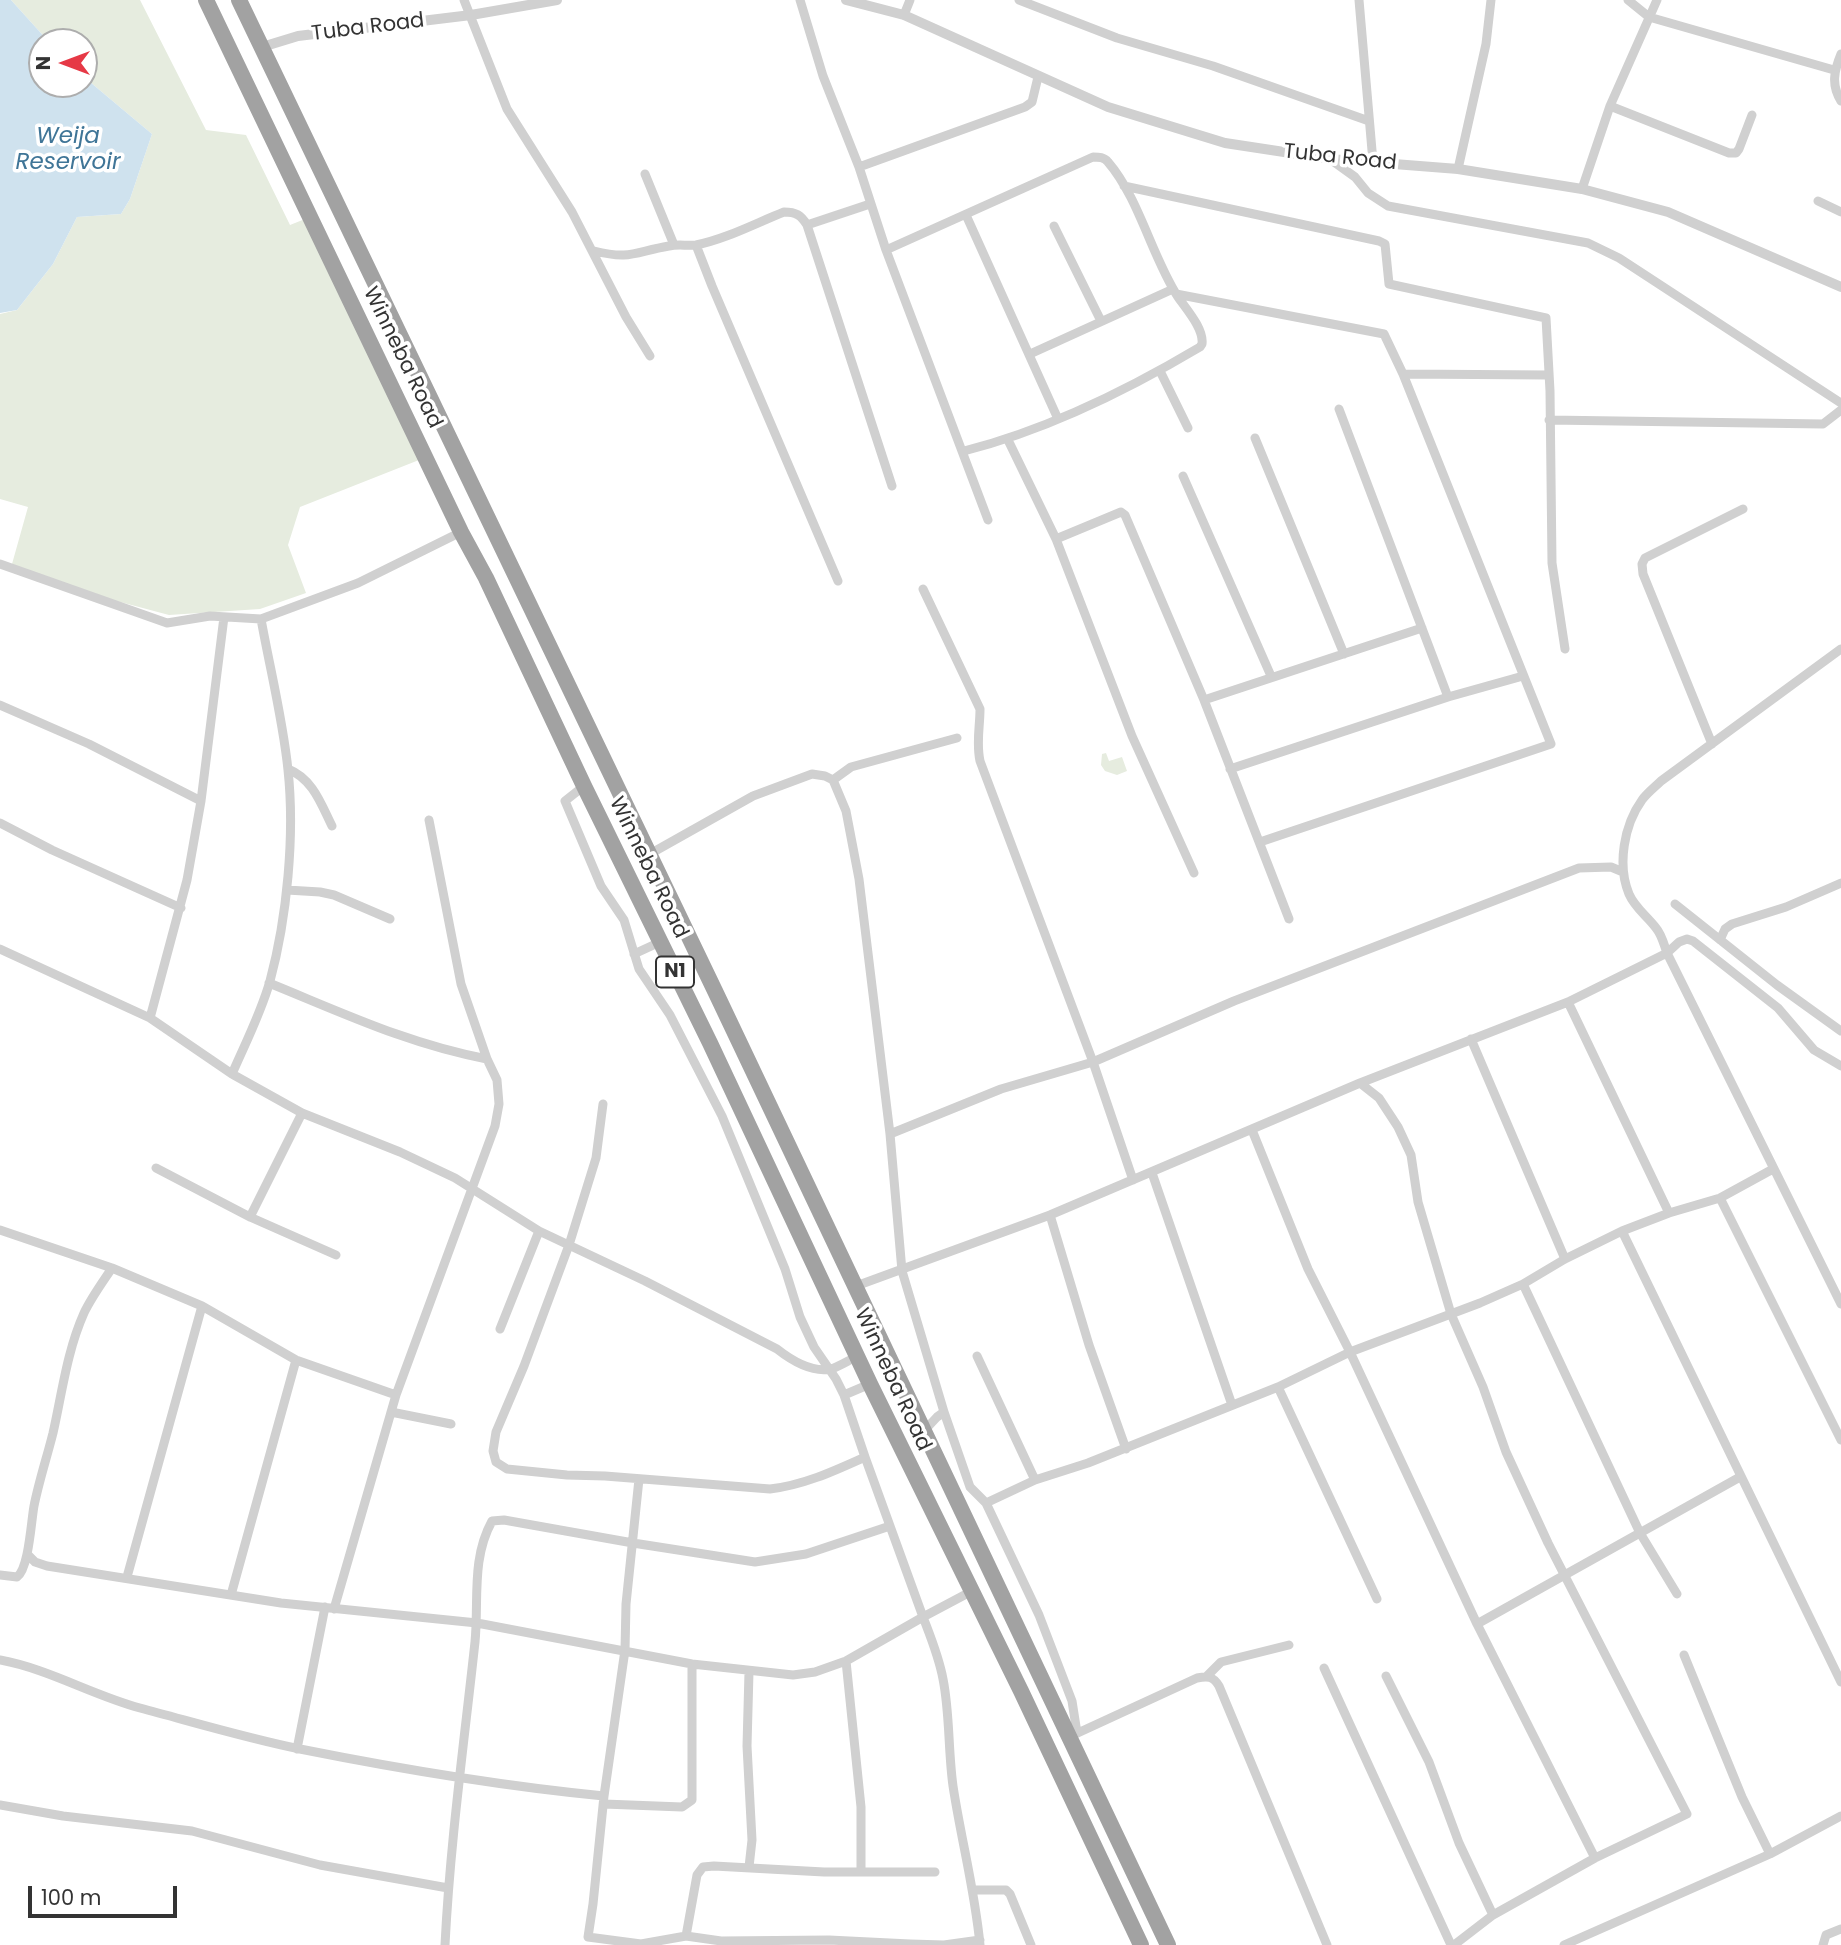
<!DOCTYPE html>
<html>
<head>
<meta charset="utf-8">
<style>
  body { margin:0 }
  #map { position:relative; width:1841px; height:1945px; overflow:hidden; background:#fff; font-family:Poppins,sans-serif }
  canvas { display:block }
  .north { position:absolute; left:28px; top:28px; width:70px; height:70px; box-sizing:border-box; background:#fff; border:2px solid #adadad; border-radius:50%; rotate:270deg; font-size:19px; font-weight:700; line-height:28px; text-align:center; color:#333 }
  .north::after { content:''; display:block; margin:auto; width:24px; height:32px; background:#e63946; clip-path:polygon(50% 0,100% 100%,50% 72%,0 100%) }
  .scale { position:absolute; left:28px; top:1886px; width:149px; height:32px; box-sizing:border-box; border:4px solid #333; border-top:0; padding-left:9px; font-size:21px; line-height:24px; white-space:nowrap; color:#333; -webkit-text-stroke:5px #fff; paint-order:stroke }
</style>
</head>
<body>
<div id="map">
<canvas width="1841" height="1945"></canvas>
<div class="north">N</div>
<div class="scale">100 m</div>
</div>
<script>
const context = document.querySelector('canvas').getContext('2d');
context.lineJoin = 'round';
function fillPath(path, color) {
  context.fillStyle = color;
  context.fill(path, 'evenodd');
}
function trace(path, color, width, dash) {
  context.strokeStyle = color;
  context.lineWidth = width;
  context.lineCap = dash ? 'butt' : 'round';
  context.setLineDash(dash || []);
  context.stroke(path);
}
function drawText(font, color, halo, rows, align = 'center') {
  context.font = font + ' Poppins,sans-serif';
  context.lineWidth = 7;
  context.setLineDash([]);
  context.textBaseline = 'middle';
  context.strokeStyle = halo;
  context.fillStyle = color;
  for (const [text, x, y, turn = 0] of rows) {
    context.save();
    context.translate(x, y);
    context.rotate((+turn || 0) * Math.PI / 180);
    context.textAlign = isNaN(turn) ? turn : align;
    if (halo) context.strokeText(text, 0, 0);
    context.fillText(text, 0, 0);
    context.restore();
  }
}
fillPath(new Path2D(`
  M 11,0 L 140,0 L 206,130 L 246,135 L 290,225 L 305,219 L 419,460 L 300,507 L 288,545 L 306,593 L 260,609 L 169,615 L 109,599 L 12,564 L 28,507 L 0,499 L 0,314 L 17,310 L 53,264 L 77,217 L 121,214 L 130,199 L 152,134 L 84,77 L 84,42 L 49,42 Z
  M 1106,753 L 1109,761 L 1122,757 L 1127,771 L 1117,775 L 1105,771 L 1101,765 L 1102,754 Z`), '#e6ecdf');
fillPath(new Path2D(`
  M 0,0 L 11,0 L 49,42 L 42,42 L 42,84 L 84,84 L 84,77 L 152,134 L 130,199 L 121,214 L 77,217 L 53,264 L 17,310 L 0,313 Z`), '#cfe2ee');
trace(new Path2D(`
  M 464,0 L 507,109 L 572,212 L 626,317 L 650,356
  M 800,0 L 823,76 L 859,167 L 886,250 L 988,520
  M 1019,0 L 1117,38 L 1213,66 L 1369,121
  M 1359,0 L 1373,162
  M 1628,0 L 1649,17 L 1834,70
  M 904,15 L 910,0
  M 1841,54 C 1834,71 1831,85 1841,101
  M 1610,106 L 1729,153 L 1736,153 L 1739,149 L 1752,115
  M 1330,159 L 1355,177 L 1368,193 L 1388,206 L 1588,243 L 1619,258 L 1841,403
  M 859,167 L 1025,107 L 1032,102 L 1038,77
  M 1458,169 L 1486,44 L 1491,0
  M 645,174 L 674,245
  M 1124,186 L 1379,241 L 1385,244 L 1389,284 L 1546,318 L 1550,391 L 1552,563 L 1565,649
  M 1582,189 L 1610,106 L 1657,0
  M 1818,201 L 1841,212
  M 966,215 L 1058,419
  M 807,225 L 892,486
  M 1054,226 L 1101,321
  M 696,245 L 712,286 L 838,581
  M 886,250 L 1093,157 C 1099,157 1104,157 1108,162 C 1139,198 1152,257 1178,297 C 1187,310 1204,329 1202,344 L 1200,347 C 1126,391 1047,430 964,451
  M 594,251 C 631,260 634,252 669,246 C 678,244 687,246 696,245 C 726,239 756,223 784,212 C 796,212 801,215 807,225 L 870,204
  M 1176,294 L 1384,334 L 1403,374 L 1551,744 L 1260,842
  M 1030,354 L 1173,289
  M 1160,371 L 1188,428
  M 1403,374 L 1548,375
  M 1339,409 L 1448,697
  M 1549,420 L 1823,424 L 1841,410
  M 1255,438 L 1344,654
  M 1008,440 L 1056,539 L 1132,736 L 1194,873
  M 1183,476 L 1271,676
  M 1056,539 L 1121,512 L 1125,515 L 1204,700 L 1289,919
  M 0,564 L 167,623 L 210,616 L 261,619 L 358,583 L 461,532
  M 923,589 L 980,709 C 980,727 976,743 980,761 L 1093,1062 L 1133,1180
  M 1841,649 L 1661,781 C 1655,787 1647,793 1642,800 C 1624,825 1617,865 1629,894 C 1635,908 1647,916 1656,928 C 1662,935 1664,945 1667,953 L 1841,1304
  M 1204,700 L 1422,628
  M 0,705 L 89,744 L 201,801
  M 1712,744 L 1643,574 L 1642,564 L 1645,558 L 1743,509
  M 288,769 C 313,779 321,804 332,826
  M 1230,769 L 1448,697 L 1523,676
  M 833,780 L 851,767 L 957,738
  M 584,786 L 565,801 L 601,886 L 624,920 L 639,969 L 670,1015 L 722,1116 L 785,1269 L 800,1317 L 814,1347 L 836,1379 L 844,1395
  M 0,823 L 52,850 L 181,908
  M 648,855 L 753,796 L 812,774 L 825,776 L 833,780 L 846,811 L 859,879 L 890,1134 L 902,1271 L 944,1412
  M 287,890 L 320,892 L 334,895 L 390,919
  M 1675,904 L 1777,985 L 1841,1031
  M 1720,940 L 1725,929 L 1732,924 L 1786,907 L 1841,883
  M 0,949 L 150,1018 L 232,1074 L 302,1113 L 400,1152 L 455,1178 L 539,1231 L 645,1281 L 777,1349 C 791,1360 811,1373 831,1369 C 840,1366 849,1360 858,1356
  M 634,954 L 660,942
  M 269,983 C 343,1013 408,1044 487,1059
  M 1568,1002 L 1669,1213
  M 150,1018 L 187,880 L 201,801 L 224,617
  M 1471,1039 L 1565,1259
  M 232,1074 C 245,1044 261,1013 270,981 C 287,918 295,835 288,770 C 283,720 270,669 261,619
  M 1360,1083 L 1379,1098 L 1398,1127 L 1411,1155 L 1418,1202 L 1451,1314 L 1483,1387 L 1506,1452 L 1548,1543 L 1687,1814 L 1595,1858 L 1493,1915 L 1454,1945
  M 603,1104 L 596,1158 L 569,1245 L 524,1366 L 496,1432 L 493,1451 L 496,1462 L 507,1469 L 567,1475 L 605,1476 L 770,1489 C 804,1485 834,1471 865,1457 L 844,1395 L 870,1384
  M 302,1113 L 250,1217 L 336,1255
  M 1252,1130 L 1308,1269 L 1350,1352 L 1477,1624 L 1595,1858
  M 890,1134 L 1001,1089 L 1093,1062 L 1234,1001 L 1579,868 L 1611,867 L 1623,872
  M 156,1168 L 250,1217
  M 1152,1173 L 1232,1405
  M 1720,1198 L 1841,1440
  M 1050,1215 L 1089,1345 L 1126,1449
  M 0,1230 L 112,1268 L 202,1306 L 296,1360 L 396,1395
  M 1622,1231 L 1841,1682
  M 1523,1284 L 1640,1533 L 1677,1594
  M 856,1286 L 1050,1215 L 1360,1083 L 1568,1002 L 1667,953 L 1679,942 L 1687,939 L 1693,941 L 1778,1008 L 1814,1050 L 1841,1066
  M 500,1329 L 539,1231
  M 977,1356 L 1035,1480
  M 1278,1387 L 1377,1599
  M 391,1412 L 451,1424
  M 923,1432 L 937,1417 L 944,1412 L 970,1487 L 986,1503 L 1039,1615 L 1072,1701 L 1077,1733
  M 865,1457 L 923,1617 L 972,1591
  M 639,1479 L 626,1604 L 625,1650 L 604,1796 L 593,1904 L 588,1937 L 641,1944 L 686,1936 L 721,1941 L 829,1940 L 910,1944 L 944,1945 L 980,1940
  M 986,1503 L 1035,1480 L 1088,1463 L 1278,1387 L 1350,1352 L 1480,1303 L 1523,1284 L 1565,1259 L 1622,1231 L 1669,1213 L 1720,1198 L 1773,1169
  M 28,1555 L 35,1562 L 47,1566 L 281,1603 L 477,1623 L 692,1664 L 793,1675 L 815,1672 L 846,1661 L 923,1617 C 931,1638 939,1657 943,1679 C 950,1714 948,1750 953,1786 C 961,1839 975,1891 980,1945
  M 0,1575 L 17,1577 C 29,1568 31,1522 34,1506 C 39,1481 47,1457 53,1433 C 62,1393 67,1351 84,1313 C 91,1298 102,1283 112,1268
  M 127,1577 L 202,1306
  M 231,1595 L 296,1360
  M 334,1609 L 396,1395 L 495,1126 L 499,1104 L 497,1080 L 487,1059 L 461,984 L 429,820
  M 1477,1624 L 1740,1477
  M 1684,1655 L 1742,1797 L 1770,1854
  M 0,1660 C 49,1669 92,1695 140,1708 C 193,1722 246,1738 300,1749 C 400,1769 502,1786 604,1796
  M 846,1661 L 861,1807 L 861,1872
  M 1324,1668 L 1451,1945
  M 1207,1676 L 1221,1662 L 1289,1645
  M 1386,1676 L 1429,1762 L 1459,1843 L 1493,1915
  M 1069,1737 L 1197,1678 C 1208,1676 1213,1676 1219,1686 L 1327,1945
  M 297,1749 L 325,1607
  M 604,1804 L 682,1807 L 692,1800 L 692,1664
  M 0,1805 L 63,1816 L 192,1831 L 320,1865 L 448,1888
  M 749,1867 L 752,1840 L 747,1746 L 749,1672
  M 973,1890 L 1006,1890 L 1010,1894 L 1031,1945
  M 686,1936 L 697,1875 L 703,1867 L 714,1866 L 824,1872 L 935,1872
  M 445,1945 C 450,1844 464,1743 475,1642 C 479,1601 471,1559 492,1521 L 504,1520 L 633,1543 L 755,1562 L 806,1554 L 890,1526
  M 1564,1945 L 1770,1854 L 1841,1816
  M 1823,1945 L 1826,1935 L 1841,1929`), '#d0d0d0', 9);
trace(new Path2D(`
  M 846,0 L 904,15 L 1108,107 L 1225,143 L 1330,159 L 1458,169 L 1582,189 L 1668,212 L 1841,287
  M 262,47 L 298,36 L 471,15 L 557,0`), '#d0d0d0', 10);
trace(new Path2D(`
  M 206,0 L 461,532 L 486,578 L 584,786 L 710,1043 L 870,1384 L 1021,1691 L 1141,1945
  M 239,0 L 715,991 L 1168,1945`), '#a2a2a2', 16);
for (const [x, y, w] of [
  [675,972,38]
]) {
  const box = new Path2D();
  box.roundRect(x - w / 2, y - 15.5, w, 31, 5);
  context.fillStyle = '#fff';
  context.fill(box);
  trace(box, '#333', 2);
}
drawText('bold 19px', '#333', null, [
  ["N1",675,972]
]);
drawText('21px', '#333', '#fff', [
  ["Tuba Road",368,28,-7],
  ["Tuba Road",1340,158,6],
  ["Winneba Road",402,358,64],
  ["Winneba Road",648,868,64],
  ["Winneba Road",892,1380,65]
]);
drawText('italic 23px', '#3f7597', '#fff', [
  ["Weija",68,137],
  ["Reservoir",68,163]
]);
</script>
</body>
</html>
